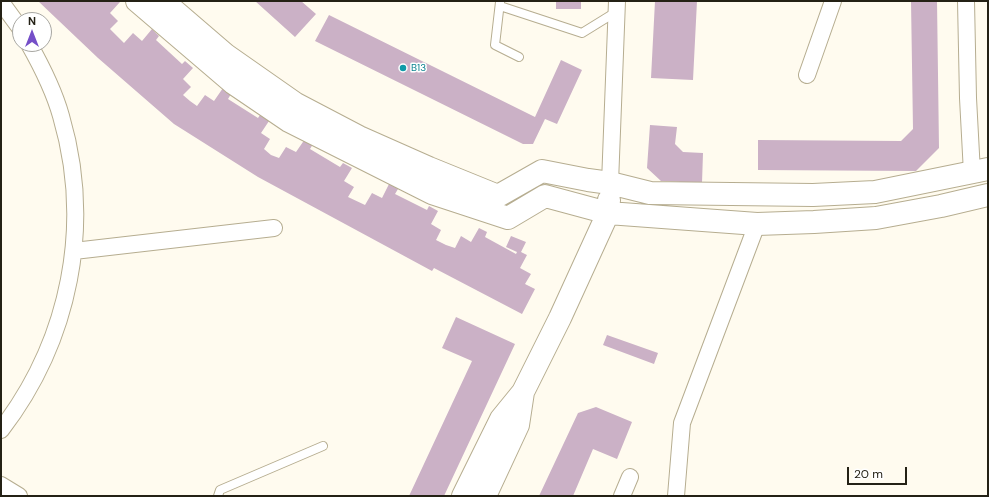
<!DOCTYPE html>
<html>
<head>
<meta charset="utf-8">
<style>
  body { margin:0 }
  #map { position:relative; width:989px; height:497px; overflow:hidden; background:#fffbef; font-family:"DM Sans",sans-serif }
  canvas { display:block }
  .frame { position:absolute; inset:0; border:2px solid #242115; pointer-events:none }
  .north { position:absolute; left:12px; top:12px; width:40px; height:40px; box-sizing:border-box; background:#fff; border:1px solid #a7a6a1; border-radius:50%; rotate:0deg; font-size:11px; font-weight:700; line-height:16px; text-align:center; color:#242115 }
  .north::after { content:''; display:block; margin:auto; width:14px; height:18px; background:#754fc8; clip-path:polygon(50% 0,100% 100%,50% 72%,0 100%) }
  .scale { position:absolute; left:847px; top:467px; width:60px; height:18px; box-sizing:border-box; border:2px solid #242115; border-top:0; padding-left:5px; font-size:12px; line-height:14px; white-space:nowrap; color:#242115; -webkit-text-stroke:3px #fff; paint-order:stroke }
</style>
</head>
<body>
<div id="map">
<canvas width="989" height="497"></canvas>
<div class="frame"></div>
<div class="north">N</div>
<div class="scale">20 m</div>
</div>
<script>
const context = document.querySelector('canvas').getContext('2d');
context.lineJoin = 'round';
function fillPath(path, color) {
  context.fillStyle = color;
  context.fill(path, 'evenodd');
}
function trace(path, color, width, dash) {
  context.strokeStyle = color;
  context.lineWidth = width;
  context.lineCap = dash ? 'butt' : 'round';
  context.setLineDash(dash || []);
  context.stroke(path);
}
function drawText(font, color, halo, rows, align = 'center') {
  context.font = font + ' "DM Sans",sans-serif';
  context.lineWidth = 3;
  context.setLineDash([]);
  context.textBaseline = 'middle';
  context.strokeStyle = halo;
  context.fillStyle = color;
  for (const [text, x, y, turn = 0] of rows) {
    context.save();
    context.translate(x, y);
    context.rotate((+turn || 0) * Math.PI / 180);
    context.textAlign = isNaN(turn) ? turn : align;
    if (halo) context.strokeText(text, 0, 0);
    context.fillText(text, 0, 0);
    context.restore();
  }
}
fillPath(new Path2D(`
  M 38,1 L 119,1 L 120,2 L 110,13 L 118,21 L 110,29 L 124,43 L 133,33 L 142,41 L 152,29 L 159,36 L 156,40 L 182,64 L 185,61 L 193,68 L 183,79 L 191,87 L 183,95 L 190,101 L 197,106 L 205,95 L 214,101 L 223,88 L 231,94 L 228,99 L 258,118 L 260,115 L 269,121 L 261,133 L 270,139 L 264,149 L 271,155 L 279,158 L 286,147 L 296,152 L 305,139 L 313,144 L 310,149 L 340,167 L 343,163 L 352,168 L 344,181 L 354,187 L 348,197 L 365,205 L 372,193 L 382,198 L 389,184 L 398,189 L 395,194 L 427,210 L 429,206 L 438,211 L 431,224 L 441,230 L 436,240 L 446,245 L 455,248 L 461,236 L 471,242 L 479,228 L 487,232 L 485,237 L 516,254 L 517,252 L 506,247 L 511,236 L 526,242 L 521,252 L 527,255 L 520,268 L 531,274 L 525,284 L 535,289 L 522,314 L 434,268 L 432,271 L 258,177 L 174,124 L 98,58 Z
  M 255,1 L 301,1 L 316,14 L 295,37 Z
  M 556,1 L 581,1 L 581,9 L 556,9 Z
  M 655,1 L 697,1 L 693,80 L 651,78 Z
  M 911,1 L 937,1 L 939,148 L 916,171 L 758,170 L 758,140 L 901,141 L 913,129 Z
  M 329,15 L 535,117 L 561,60 L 582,70 L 557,124 L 545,119 L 533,144 L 523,144 L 315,41 Z
  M 650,125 L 677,127 L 675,144 L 683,152 L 703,153 L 702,183 L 661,181 L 647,168 Z
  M 456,317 L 515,344 L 444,496 L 409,496 L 472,361 L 442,348 Z
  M 607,335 L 658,353 L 654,364 L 603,345 Z
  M 596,407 L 632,422 L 617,459 L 593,449 L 573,496 L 539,496 L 578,413 Z`), '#cbb1c6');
const service = new Path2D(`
  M 500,2 L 495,45 L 519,57
  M 500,6 L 582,33 L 616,12
  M 218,496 L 220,490 L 323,446`);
const minor = new Path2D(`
  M 966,1 L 968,98 L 972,173
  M 1,2 L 20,28
  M 807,75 L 833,1
  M 610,183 L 617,1
  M 74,251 L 274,228
  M 1,430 C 70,340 93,225 61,116 C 54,91 42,67 29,44
  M 1,485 L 19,496
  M 622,496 L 630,477
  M 676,496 L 682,423 L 757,224`);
const secondary = new Path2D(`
  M 137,1 L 233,83 L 289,121 L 432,193 L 508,218 L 545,196 L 608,213 L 757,224 L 814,222 L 876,218 L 941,206 L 988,195
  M 163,1 L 226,55 L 296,104 L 359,137 L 429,168 L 498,196 L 542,171 L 588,180 L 610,183 L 650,193 L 813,195 L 875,192 L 988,169
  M 463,496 L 501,419 L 523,392 L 560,318 L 608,213 L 609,200
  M 485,496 L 518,425 L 523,392`);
trace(service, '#b6ad90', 10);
trace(minor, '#b6ad90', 18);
trace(secondary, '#b6ad90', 24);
trace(service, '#fff', 8);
trace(minor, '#fff', 16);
trace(secondary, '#fff', 22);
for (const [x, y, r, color] of [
  [403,68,4,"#0f9aa8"]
]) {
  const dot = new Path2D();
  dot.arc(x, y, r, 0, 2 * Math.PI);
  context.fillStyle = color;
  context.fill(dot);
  trace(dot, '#fff', 1.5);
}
drawText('10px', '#0d838f', '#fff', [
  ["B13",411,68]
], 'left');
</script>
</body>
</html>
